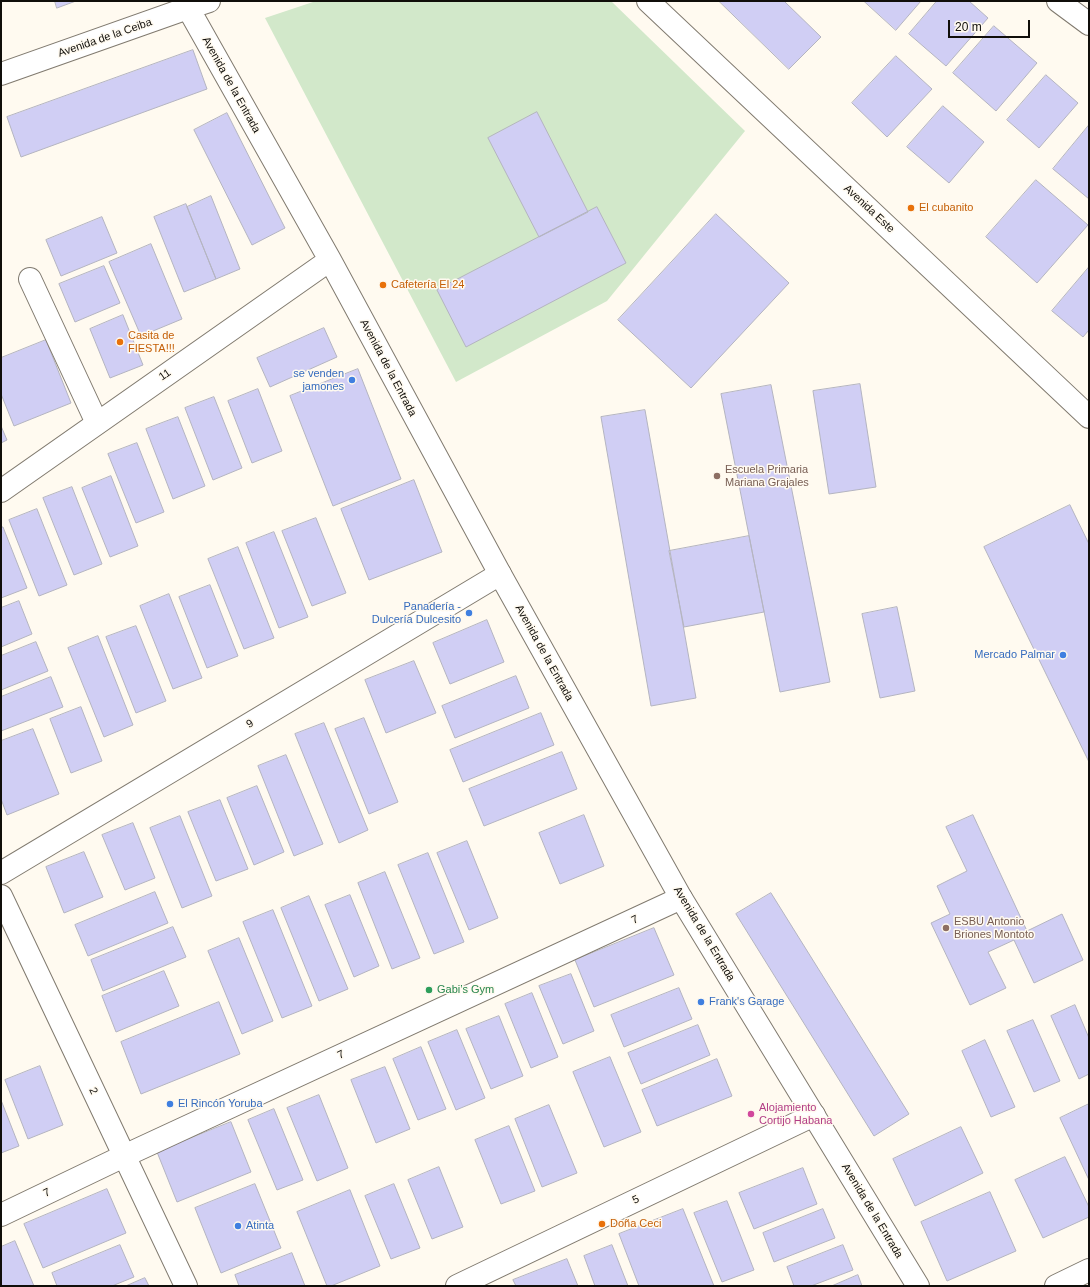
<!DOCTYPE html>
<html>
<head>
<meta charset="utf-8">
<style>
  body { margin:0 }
  #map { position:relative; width:1090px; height:1287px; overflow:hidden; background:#fffaf0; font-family:Arial,sans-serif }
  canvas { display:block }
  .frame { position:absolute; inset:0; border:2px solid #100e0a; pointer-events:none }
  .scale { position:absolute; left:948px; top:20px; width:82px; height:18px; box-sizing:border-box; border:2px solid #100e0a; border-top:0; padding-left:5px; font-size:12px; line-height:14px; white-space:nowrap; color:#100e0a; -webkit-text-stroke:3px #fffaf0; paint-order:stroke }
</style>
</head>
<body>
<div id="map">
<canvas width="1090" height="1287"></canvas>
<div class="frame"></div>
<div class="scale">20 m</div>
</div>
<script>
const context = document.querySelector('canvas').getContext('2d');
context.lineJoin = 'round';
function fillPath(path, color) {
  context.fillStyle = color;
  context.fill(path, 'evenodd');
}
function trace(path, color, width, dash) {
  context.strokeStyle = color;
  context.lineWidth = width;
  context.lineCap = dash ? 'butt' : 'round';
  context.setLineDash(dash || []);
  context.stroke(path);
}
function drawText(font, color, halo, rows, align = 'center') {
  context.font = font + ' Arial,sans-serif';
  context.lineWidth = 3;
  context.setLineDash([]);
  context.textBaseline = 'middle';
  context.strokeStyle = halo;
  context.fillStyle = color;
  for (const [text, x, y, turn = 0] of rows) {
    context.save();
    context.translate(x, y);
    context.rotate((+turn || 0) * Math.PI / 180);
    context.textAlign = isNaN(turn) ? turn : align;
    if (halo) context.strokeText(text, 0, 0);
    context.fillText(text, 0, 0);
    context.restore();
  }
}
fillPath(new Path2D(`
  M 316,1 L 611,1 L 745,131 L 607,301 L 456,382 L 265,18 Z`), '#d2e8ca');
const building = new Path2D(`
  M 55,1 L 76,1 L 57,8 Z
  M 719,1 L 784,1 L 821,37 L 789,69 Z
  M 864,1 L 921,1 L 896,30 Z
  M 937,1 L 969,1 L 988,18 L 946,66 L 909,34 Z
  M 994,26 L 1037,63 L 996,111 L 953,73 Z
  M 193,50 L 207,89 L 21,157 L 7,117 Z
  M 896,56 L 932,89 L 887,137 L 852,103 Z
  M 1046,75 L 1078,103 L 1039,148 L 1007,120 Z
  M 943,106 L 984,142 L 949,183 L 907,147 Z
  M 537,112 L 588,212 L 539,237 L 488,138 Z
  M 227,113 L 285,228 L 252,245 L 194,130 Z
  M 1089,125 L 1089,199 L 1053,169 Z
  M 1036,180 L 1088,225 L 1037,283 L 986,237 Z
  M 211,196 L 240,269 L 216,279 L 187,207 Z
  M 186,204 L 216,279 L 184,292 L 154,217 Z
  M 597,207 L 626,263 L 466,347 L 437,290 Z
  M 716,214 L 789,283 L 691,388 L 618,320 Z
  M 102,217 L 117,253 L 61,276 L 46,240 Z
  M 151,244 L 182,319 L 141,336 L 109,262 Z
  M 104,266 L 120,303 L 75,322 L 59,284 Z
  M 1089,267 L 1089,330 L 1083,337 L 1052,311 Z
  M 123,315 L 143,365 L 110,378 L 90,329 Z
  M 324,328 L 337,357 L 270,387 L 257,358 Z
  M 46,340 L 71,403 L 14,426 L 1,394 L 1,358 Z
  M 358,369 L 401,479 L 333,506 L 290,396 Z
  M 860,384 L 876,487 L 829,494 L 813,391 Z
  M 771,385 L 830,682 L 780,692 L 721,394 Z
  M 258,389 L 282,451 L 252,463 L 228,401 Z
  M 214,397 L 242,468 L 213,480 L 185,408 Z
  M 645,410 L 696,698 L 651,706 L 601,417 Z
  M 178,417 L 205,486 L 173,499 L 146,429 Z
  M 1,426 L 7,440 L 1,443 Z
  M 137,443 L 164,512 L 136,523 L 108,454 Z
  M 111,476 L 138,546 L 110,557 L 82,488 Z
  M 414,480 L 442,552 L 369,580 L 341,509 Z
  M 72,487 L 102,564 L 74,575 L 43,498 Z
  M 1070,505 L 1089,544 L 1089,762 L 984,547 Z
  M 37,509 L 67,585 L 39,596 L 9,520 Z
  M 316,518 L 346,593 L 312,606 L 282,531 Z
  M 1,527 L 3,527 L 27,588 L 1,598 Z
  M 274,532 L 308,617 L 279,628 L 246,543 Z
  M 749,536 L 764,612 L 684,627 L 669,551 Z
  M 238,547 L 274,638 L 244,649 L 208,559 Z
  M 210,585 L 238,656 L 207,668 L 179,597 Z
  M 169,594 L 202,678 L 173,689 L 140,606 Z
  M 19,601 L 32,634 L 1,647 L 1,608 Z
  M 897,607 L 915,691 L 880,698 L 862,614 Z
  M 487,620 L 504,662 L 450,684 L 433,643 Z
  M 136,626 L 166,701 L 136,713 L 106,637 Z
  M 98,636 L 133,725 L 104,737 L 68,648 Z
  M 36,642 L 48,671 L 1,690 L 1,656 Z
  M 414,661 L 436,713 L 386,733 L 365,680 Z
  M 516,676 L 529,708 L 455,738 L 442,706 Z
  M 51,677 L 63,707 L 1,731 L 1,697 Z
  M 81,707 L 102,761 L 71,773 L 50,719 Z
  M 541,713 L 554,745 L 463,782 L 450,750 Z
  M 364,718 L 398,802 L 369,814 L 335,729 Z
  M 324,723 L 368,830 L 339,843 L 295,734 Z
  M 33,729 L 59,794 L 7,815 L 1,799 L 1,741 Z
  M 562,752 L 577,789 L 484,826 L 469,789 Z
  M 286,755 L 323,844 L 294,856 L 258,766 Z
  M 257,786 L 284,852 L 254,865 L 227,798 Z
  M 220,800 L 248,869 L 216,881 L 188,812 Z
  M 584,815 L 604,866 L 560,884 L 539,833 Z
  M 973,815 L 1027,931 L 1062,914 L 1083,960 L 1034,983 L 1014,940 L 988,952 L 1006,988 L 970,1005 L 931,923 L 950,914 L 937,886 L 967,871 L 946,827 Z
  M 180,816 L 212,896 L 182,908 L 150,828 Z
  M 133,823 L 155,878 L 125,890 L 102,835 Z
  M 467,841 L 498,918 L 469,930 L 437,853 Z
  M 84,852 L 103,897 L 64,913 L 46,867 Z
  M 428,853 L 464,942 L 434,954 L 398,865 Z
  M 385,872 L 420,958 L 392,969 L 358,883 Z
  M 155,892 L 168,923 L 88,956 L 75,925 Z
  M 771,893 L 909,1114 L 874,1136 L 736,914 Z
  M 350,895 L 379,966 L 354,977 L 325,905 Z
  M 309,896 L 348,989 L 319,1001 L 281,908 Z
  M 273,910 L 312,1006 L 282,1018 L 243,922 Z
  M 173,927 L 186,957 L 103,991 L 91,960 Z
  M 654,928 L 674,975 L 594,1007 L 575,960 Z
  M 239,938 L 273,1021 L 242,1034 L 208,951 Z
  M 164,971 L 179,1006 L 116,1032 L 102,996 Z
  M 571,974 L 594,1031 L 563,1044 L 539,986 Z
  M 679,988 L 692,1019 L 624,1047 L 611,1015 Z
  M 532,993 L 558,1057 L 531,1068 L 505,1004 Z
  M 219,1002 L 240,1054 L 141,1094 L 121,1042 Z
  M 1075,1005 L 1089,1038 L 1089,1074 L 1079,1079 L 1051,1016 Z
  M 499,1016 L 523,1076 L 491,1089 L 466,1029 Z
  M 1033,1020 L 1060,1081 L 1034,1092 L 1007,1031 Z
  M 698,1025 L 710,1055 L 641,1084 L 628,1053 Z
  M 457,1030 L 485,1098 L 456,1110 L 428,1042 Z
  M 985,1040 L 1015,1107 L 991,1117 L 962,1051 Z
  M 421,1047 L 446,1109 L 418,1120 L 393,1059 Z
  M 610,1057 L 641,1132 L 604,1147 L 573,1072 Z
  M 717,1059 L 732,1096 L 657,1126 L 642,1090 Z
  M 40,1066 L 63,1125 L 28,1139 L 5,1080 Z
  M 385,1067 L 410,1129 L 376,1143 L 351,1080 Z
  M 319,1095 L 348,1168 L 317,1181 L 287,1108 Z
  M 1,1100 L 19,1146 L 1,1153 Z
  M 1089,1104 L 1089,1180 L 1060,1118 Z
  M 549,1105 L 577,1173 L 542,1187 L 515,1119 Z
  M 274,1109 L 303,1180 L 277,1190 L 248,1120 Z
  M 231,1122 L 251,1172 L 177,1202 L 157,1152 Z
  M 509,1126 L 535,1191 L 501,1204 L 475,1140 Z
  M 961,1127 L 983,1173 L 915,1206 L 893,1159 Z
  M 1065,1157 L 1089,1207 L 1089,1217 L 1043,1238 L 1015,1180 Z
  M 439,1167 L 463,1227 L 432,1239 L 408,1180 Z
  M 803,1168 L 817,1204 L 754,1229 L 739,1193 Z
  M 255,1184 L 281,1248 L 221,1273 L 195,1208 Z
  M 394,1184 L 420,1248 L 391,1259 L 365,1196 Z
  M 107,1189 L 126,1233 L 43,1268 L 24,1224 Z
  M 350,1190 L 380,1266 L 331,1286 L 327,1286 L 297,1212 Z
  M 990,1192 L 1016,1251 L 947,1281 L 921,1222 Z
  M 727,1201 L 754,1270 L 722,1282 L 694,1213 Z
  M 683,1209 L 714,1286 L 639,1286 L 619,1234 Z
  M 823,1209 L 835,1238 L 774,1262 L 763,1233 Z
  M 15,1241 L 34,1286 L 1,1286 L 1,1247 Z
  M 120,1245 L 134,1277 L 112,1286 L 57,1286 L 52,1273 Z
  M 612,1245 L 628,1286 L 595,1286 L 584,1256 Z
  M 843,1245 L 853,1270 L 811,1286 L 794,1286 L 787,1267 Z
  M 292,1253 L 305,1286 L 239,1286 L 235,1275 Z
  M 567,1259 L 578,1286 L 516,1286 L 513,1280 Z
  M 858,1275 L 862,1286 L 832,1286 Z
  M 145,1278 L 149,1286 L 126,1286 Z`);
fillPath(building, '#d0cef4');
trace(building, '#b4b4c0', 1);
const street = new Path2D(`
  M 648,1 L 1089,417
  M 1058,1 L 1089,24
  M 1,74 L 188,8 L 185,1
  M 30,279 L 97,423
  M 1,873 L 500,574
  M 1,896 L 186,1286
  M 1,1215 L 124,1156 L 681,898
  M 457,1286 L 814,1115
  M 1056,1286 L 1089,1270`);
const secondary = new Path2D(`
  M 209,1 L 188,8 L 330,260 L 500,574 L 681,898 L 918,1286
  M 1,491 L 330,260`);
trace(street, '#807a6f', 24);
trace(secondary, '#807a6f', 24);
trace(street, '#fff', 22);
trace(secondary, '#fff', 22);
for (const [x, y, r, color] of [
  [911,208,4,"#e8710a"],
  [383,285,4,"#e8710a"],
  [120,342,4,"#e8710a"],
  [352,380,4,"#3f7fe0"],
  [717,476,4,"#8d6e63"],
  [469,613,4,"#3f7fe0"],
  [1063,655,4,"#3f7fe0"],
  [946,928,4,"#8d6e63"],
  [429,990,4,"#2e9e5b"],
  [701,1002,4,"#3f7fe0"],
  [170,1104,4,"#3f7fe0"],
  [751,1114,4,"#d1479c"],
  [602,1224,4,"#e8710a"],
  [238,1226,4,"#3f7fe0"]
]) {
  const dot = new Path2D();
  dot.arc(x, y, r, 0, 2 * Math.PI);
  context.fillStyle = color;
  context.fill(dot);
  trace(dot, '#fffaf0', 1.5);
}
drawText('11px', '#100e0a', '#fffaf0', [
  ["Avenida de la Ceiba",105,38,-19],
  ["Avenida de la Entrada",231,85,61],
  ["Avenida Este",869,209,43],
  ["Avenida de la Entrada",388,368,62],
  ["11",165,375,-35],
  ["Avenida de la Entrada",544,653,61],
  ["9",250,724,-31],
  ["7",635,920,-25],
  ["Avenida de la Entrada",704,934,59],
  ["7",341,1055,-25],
  ["2",93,1091,65],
  ["7",47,1193,-26],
  ["5",636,1200,-26],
  ["Avenida de la Entrada",872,1211,59]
]);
drawText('11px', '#c56008', '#fffaf0', [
  ["El cubanito",919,208],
  ["Cafetería El 24",391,285],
  ["Casita de",128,336],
  ["FIESTA!!!",128,349],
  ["Doña Ceci",610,1224]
], 'left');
drawText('11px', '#366cbe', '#fffaf0', [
  ["se venden",344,374],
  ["jamones",344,387],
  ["Panadería -",461,607],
  ["Dulcería Dulcesito",461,620],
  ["Mercado Palmar",1055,655],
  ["Frank's Garage",709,1002,"left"],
  ["El Rincón Yoruba",178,1104,"left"],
  ["Atinta",246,1226,"left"]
], 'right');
drawText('11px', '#785e54', '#fffaf0', [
  ["Escuela Primaria",725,470],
  ["Mariana Grajales",725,483],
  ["ESBU Antonio",954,922],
  ["Briones Montoto",954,935]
], 'left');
drawText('11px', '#27864d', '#fffaf0', [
  ["Gabi’s Gym",437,990]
], 'left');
drawText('11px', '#b23c85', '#fffaf0', [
  ["Alojamiento",759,1108],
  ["Cortijo Habana",759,1121]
], 'left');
</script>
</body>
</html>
